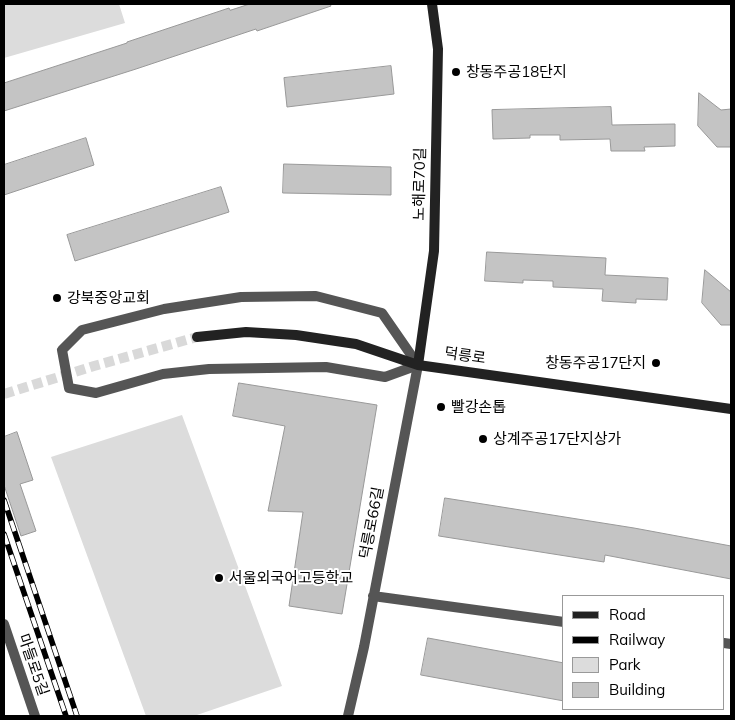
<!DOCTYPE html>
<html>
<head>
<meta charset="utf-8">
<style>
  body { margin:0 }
  #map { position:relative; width:735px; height:720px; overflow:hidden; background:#fff; font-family:Mulish,sans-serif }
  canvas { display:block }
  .frame { position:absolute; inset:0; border:5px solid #000; pointer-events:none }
  .legend { position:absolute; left:562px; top:595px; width:162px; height:115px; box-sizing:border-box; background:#fff; border:1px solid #999; margin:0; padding:6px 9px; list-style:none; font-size:15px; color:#000 }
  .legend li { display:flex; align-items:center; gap:10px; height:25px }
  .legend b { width:25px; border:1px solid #999 }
</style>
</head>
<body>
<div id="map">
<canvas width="735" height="720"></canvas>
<div class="frame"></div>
<ul class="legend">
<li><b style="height:6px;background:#222"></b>Road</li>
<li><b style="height:6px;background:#000"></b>Railway</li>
<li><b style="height:14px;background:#dcdcdc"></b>Park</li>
<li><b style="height:14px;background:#c4c4c4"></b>Building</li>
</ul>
</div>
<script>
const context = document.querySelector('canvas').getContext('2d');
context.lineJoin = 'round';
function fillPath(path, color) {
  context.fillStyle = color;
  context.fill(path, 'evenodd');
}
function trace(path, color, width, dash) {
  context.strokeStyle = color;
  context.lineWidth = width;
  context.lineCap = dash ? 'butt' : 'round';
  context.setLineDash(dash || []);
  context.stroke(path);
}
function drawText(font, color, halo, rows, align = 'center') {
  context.font = font + ' Mulish,"Noto Sans KR",sans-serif';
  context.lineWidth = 4;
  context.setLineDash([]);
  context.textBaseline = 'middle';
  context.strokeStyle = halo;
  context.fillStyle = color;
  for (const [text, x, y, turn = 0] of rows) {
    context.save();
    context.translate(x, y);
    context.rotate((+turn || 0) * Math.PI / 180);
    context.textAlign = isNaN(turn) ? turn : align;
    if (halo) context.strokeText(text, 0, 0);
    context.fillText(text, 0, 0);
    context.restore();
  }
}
fillPath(new Path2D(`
  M 4,4 L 119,4 L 125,23 L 4,58 Z
  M 182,415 L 282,686 L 194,716 L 146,716 L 51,457 Z`), '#dcdcdc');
const building = new Path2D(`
  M 250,4 L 330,4 L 331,6 L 257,31 L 256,29 L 136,69 L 4,111 L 4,83 L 127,43 L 127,42 L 229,8 L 230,10 Z
  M 391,66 L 394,94 L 287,107 L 284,78 Z
  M 699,93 L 721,110 L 731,109 L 731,147 L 717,147 L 698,126 Z
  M 611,107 L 612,125 L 675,124 L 675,146 L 644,147 L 645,151 L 611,151 L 610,139 L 560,140 L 560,135 L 530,135 L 530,138 L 493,139 L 492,110 Z
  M 86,138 L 94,165 L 4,195 L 4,165 Z
  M 284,164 L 391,167 L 391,195 L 283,193 Z
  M 221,187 L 229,212 L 75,261 L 67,235 Z
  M 487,252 L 606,258 L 605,275 L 668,278 L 667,300 L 636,299 L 636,303 L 602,301 L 603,289 L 553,287 L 553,281 L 523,280 L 523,283 L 485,281 Z
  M 705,270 L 731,292 L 731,325 L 721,325 L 702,303 Z
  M 239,383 L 377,405 L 342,614 L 289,606 L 303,512 L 268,511 L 285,426 L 233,416 Z
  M 17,432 L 33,480 L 20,484 L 36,531 L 21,536 L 4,485 L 4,437 Z
  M 445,498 L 634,528 L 731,546 L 731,579 L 605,555 L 604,562 L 439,536 Z
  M 428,638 L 564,663 L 564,701 L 421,675 Z`);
fillPath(building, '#c4c4c4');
trace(building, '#999', 1);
trace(new Path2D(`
  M 4,394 L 94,366 L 197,337`), '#d9d9d9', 10, [10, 5]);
trace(new Path2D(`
  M 373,596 L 564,622
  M 4,624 L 35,716
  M 724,643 L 731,644
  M 348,716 L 364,647 L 418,365`), '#555', 10);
trace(new Path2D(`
  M 316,296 L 382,313 L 418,365 L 385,377 L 326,367 L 209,369 L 163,374 L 96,393 L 69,388 L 62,350 L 82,330 L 164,309 L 241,297 Z`), '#555', 10);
trace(new Path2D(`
  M 197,337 L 246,332 L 296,335 L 356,344 L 418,365 L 731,409
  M 418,365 L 434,251 L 438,49 L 432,4`), '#222', 10);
const rail = new Path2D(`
  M 4,500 L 77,716
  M 4,534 L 66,716`);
trace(rail, '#000', 5.5);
trace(rail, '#fff', 4, [11]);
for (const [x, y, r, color] of [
  [456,72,5,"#000"],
  [57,298,5,"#000"],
  [656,363,5,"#000"],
  [441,407,5,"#000"],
  [483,439,5,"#000"],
  [219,578,5,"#000"]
]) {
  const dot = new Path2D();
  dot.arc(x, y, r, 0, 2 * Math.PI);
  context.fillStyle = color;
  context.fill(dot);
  trace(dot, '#fff', 2);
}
drawText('15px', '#000', '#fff', [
  ["창동주공18단지",466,72],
  ["강북중앙교회",67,298],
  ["창동주공17단지",646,363,"right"],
  ["빨강손톱",451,407],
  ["상계주공17단지상가",493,439],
  ["서울외국어고등학교",229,578]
], 'left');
drawText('15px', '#000', '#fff', [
  ["노해로70길",420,184,-89],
  ["덕릉로",465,356,8],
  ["덕릉로66길",372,523,-79],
  ["마들로5길",33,665,71]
]);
</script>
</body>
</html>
